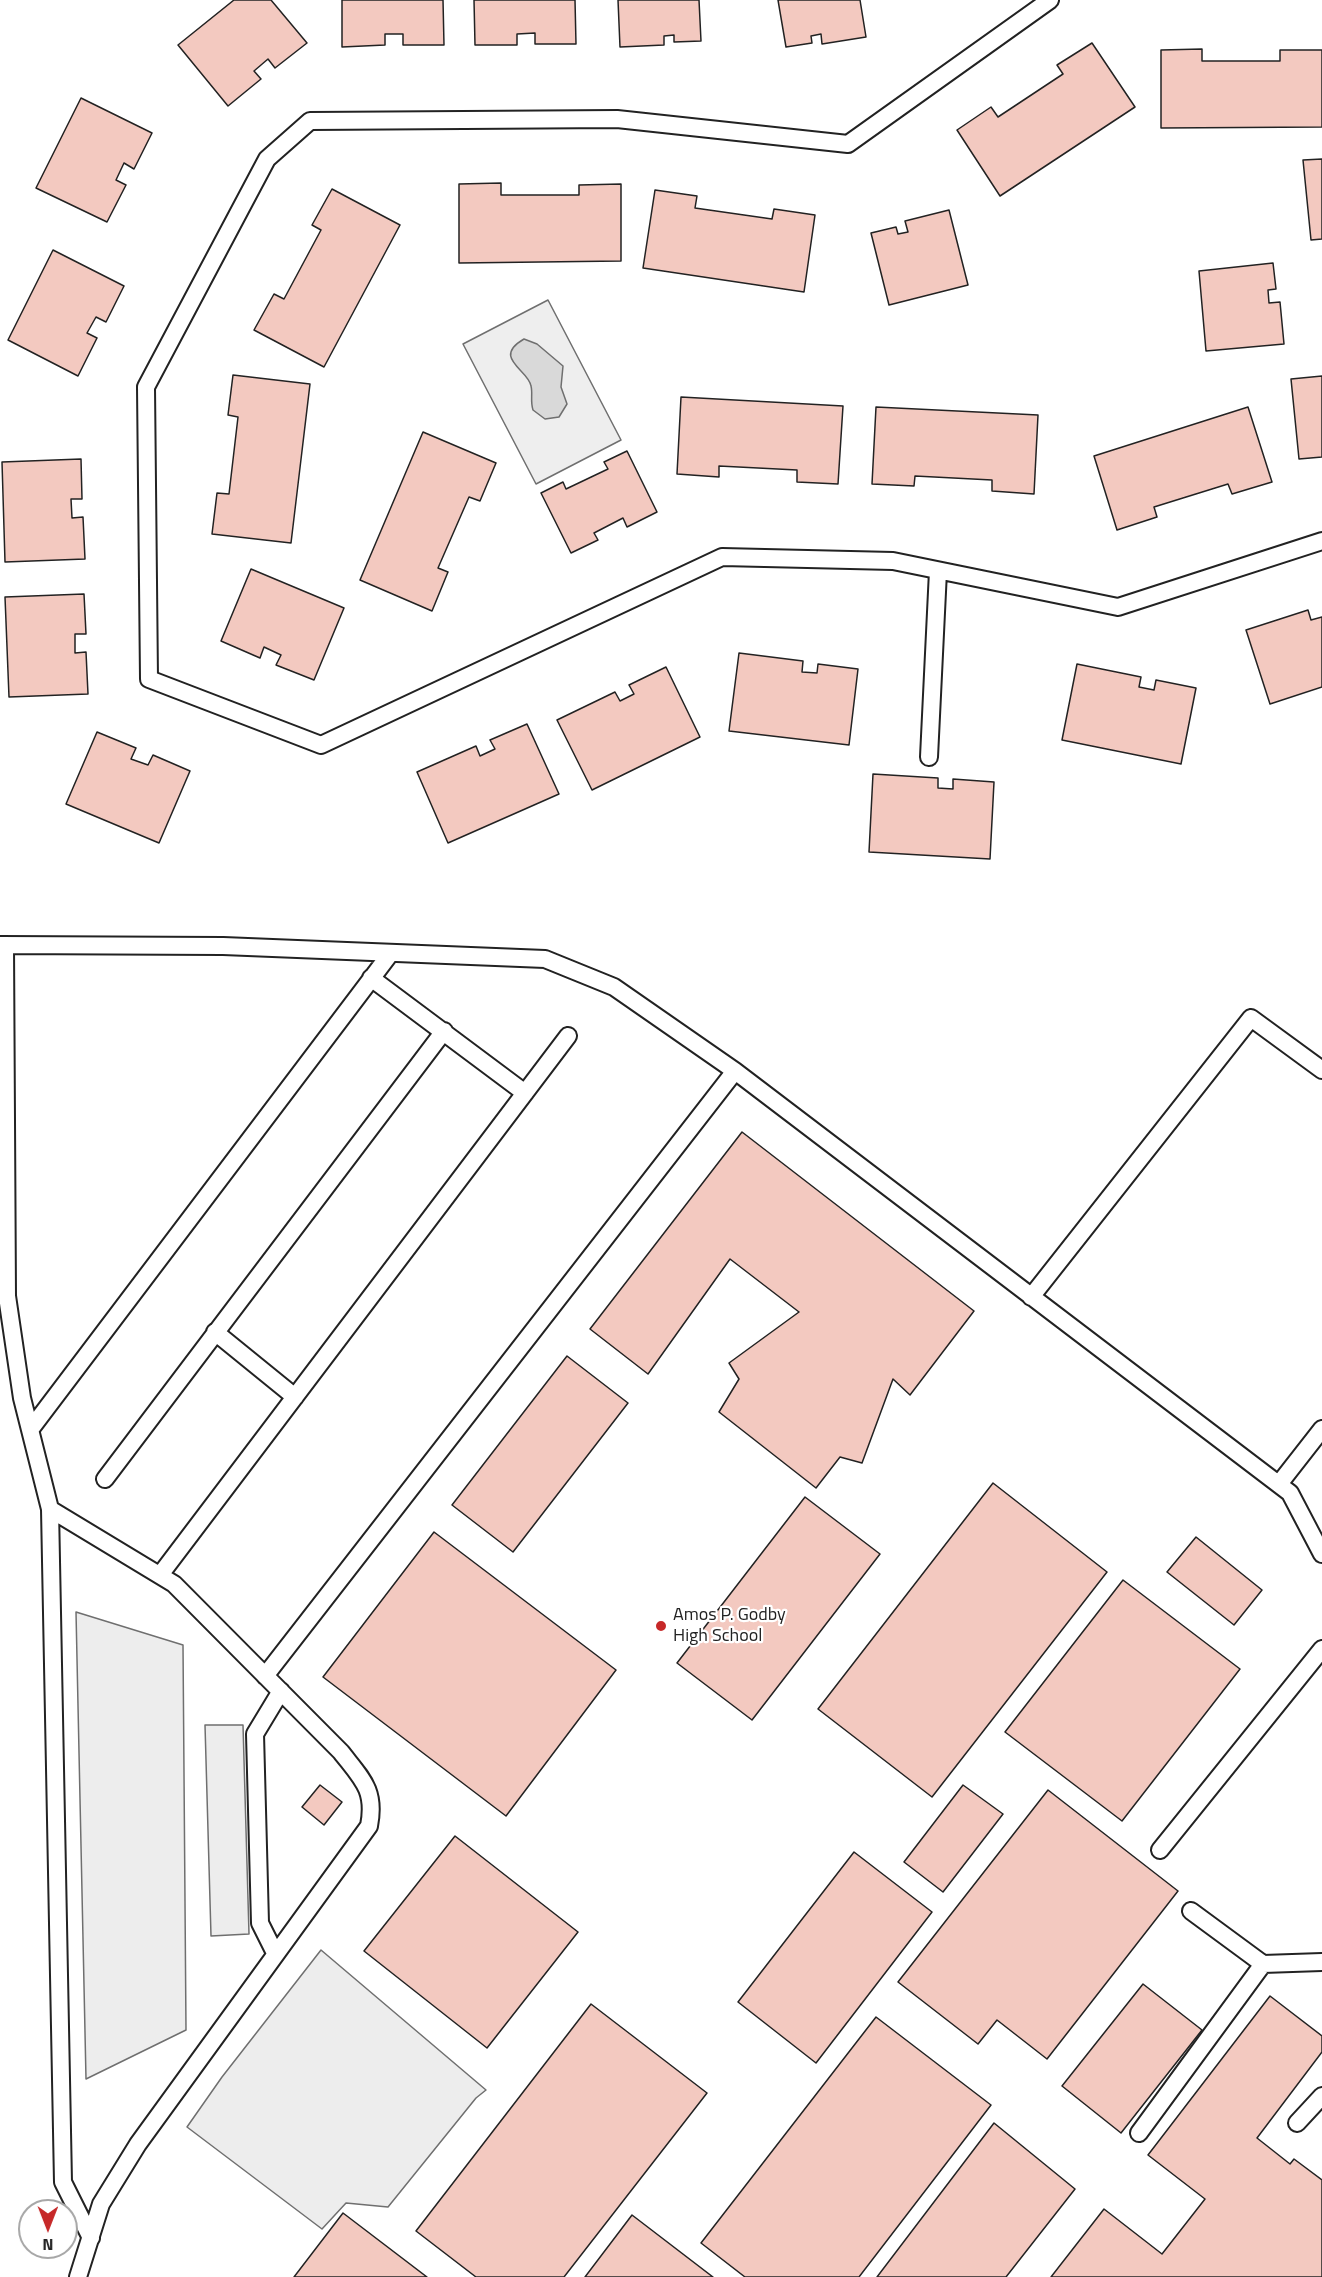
<!DOCTYPE html>
<html>
<head>
<meta charset="utf-8">
<style>
  body { margin:0 }
  #map { position:relative; width:1322px; height:2277px; overflow:hidden; background:#fff; font-family:"Titillium Web",sans-serif }
  canvas { display:block }
  .north { position:absolute; left:18px; top:2199px; width:60px; height:60px; box-sizing:border-box; background:#fff; border:2px solid #a7a7a7; border-radius:50%; rotate:180deg; font-size:16px; font-weight:700; line-height:24px; text-align:center; color:#222 }
  .north::after { content:''; display:block; margin:auto; width:21px; height:27px; background:#c62828; clip-path:polygon(50% 0,100% 100%,50% 72%,0 100%) }
</style>
</head>
<body>
<div id="map">
<canvas width="1322" height="2277"></canvas>
<div class="north">N</div>
</div>
<script>
const context = document.querySelector('canvas').getContext('2d');
context.lineJoin = 'round';
function fillPath(path, color) {
  context.fillStyle = color;
  context.fill(path, 'evenodd');
}
function trace(path, color, width, dash) {
  context.strokeStyle = color;
  context.lineWidth = width;
  context.lineCap = dash ? 'butt' : 'round';
  context.setLineDash(dash || []);
  context.stroke(path);
}
function drawText(font, color, halo, rows, align = 'center') {
  context.font = font + ' "Titillium Web",sans-serif';
  context.lineWidth = 4.5;
  context.setLineDash([]);
  context.textBaseline = 'middle';
  context.strokeStyle = halo;
  context.fillStyle = color;
  for (const [text, x, y, turn = 0] of rows) {
    context.save();
    context.translate(x, y);
    context.rotate((+turn || 0) * Math.PI / 180);
    context.textAlign = isNaN(turn) ? turn : align;
    if (halo) context.strokeText(text, 0, 0);
    context.fillText(text, 0, 0);
    context.restore();
  }
}
const green = new Path2D(`
  M 548,300 L 621,440 L 536,484 L 463,344 Z`);
fillPath(green, '#eee');
trace(green, '#6f6f6f', 1.5);
const parking = new Path2D(`
  M 76,1612 L 183,1645 L 186,2030 L 86,2079 Z
  M 205,1725 L 243,1725 L 249,1934 L 211,1936 Z
  M 321,1950 L 486,2090 L 476,2098 L 388,2207 L 346,2203 L 322,2229 L 187,2127 L 222,2077 Z`);
fillPath(parking, '#ededed');
trace(parking, '#6f6f6f', 1.5);
const water = new Path2D(`
  M 524,339 L 537,344 L 563,366 L 561,387 L 567,404 L 559,417 L 545,419 L 533,410 C 530,401 533,394 531,386 C 529,370 491,358 524,339 Z`);
fillPath(water, '#d9d9d9');
trace(water, '#6f6f6f', 1.5);
const building = new Path2D(`
  M 234,0 L 271,0 L 307,43 L 275,68 L 268,59 L 254,71 L 261,79 L 228,106 L 178,45 Z
  M 342,0 L 443,0 L 444,45 L 403,45 L 403,34 L 385,34 L 385,45 L 342,47 Z
  M 474,0 L 575,0 L 576,44 L 535,44 L 535,33 L 517,34 L 517,45 L 475,45 Z
  M 618,0 L 699,0 L 701,41 L 674,42 L 674,35 L 664,36 L 664,45 L 620,47 Z
  M 778,0 L 860,0 L 866,37 L 822,44 L 821,34 L 811,36 L 812,43 L 786,47 Z
  M 1092,43 L 1135,107 L 1000,196 L 957,130 L 991,107 L 998,117 L 1063,74 L 1057,65 Z
  M 1202,49 L 1202,61 L 1280,61 L 1280,50 L 1322,50 L 1322,127 L 1161,128 L 1161,50 Z
  M 81,98 L 152,133 L 134,169 L 124,163 L 116,180 L 126,185 L 107,222 L 36,188 Z
  M 1322,159 L 1322,239 L 1311,240 L 1303,160 Z
  M 501,183 L 501,195 L 579,195 L 579,185 L 621,184 L 621,261 L 459,263 L 459,184 Z
  M 332,189 L 400,225 L 324,367 L 254,330 L 274,294 L 284,299 L 321,230 L 312,225 Z
  M 655,190 L 697,196 L 695,208 L 772,219 L 774,209 L 815,215 L 804,292 L 643,268 Z
  M 949,210 L 968,285 L 889,305 L 871,233 L 896,227 L 898,234 L 908,232 L 905,221 Z
  M 53,250 L 124,286 L 106,322 L 96,317 L 87,333 L 97,338 L 78,376 L 8,340 Z
  M 1273,263 L 1276,289 L 1268,290 L 1269,303 L 1280,302 L 1284,344 L 1206,351 L 1199,271 Z
  M 233,375 L 310,384 L 291,543 L 212,534 L 217,493 L 229,494 L 238,417 L 228,415 Z
  M 1322,376 L 1322,457 L 1299,459 L 1291,379 Z
  M 681,397 L 843,406 L 838,484 L 797,482 L 797,470 L 719,466 L 719,477 L 677,474 Z
  M 876,407 L 1038,415 L 1034,494 L 992,491 L 992,480 L 915,476 L 914,486 L 872,484 Z
  M 1248,407 L 1272,482 L 1232,494 L 1228,484 L 1154,507 L 1157,517 L 1117,530 L 1094,456 Z
  M 423,432 L 496,463 L 480,501 L 469,497 L 438,568 L 448,572 L 432,611 L 360,580 Z
  M 627,451 L 657,512 L 627,527 L 623,518 L 594,533 L 598,540 L 571,553 L 541,493 L 563,482 L 566,489 L 608,469 L 604,462 Z
  M 81,459 L 82,499 L 71,499 L 72,518 L 83,517 L 85,559 L 5,562 L 2,462 Z
  M 251,569 L 344,608 L 314,680 L 276,665 L 281,655 L 264,647 L 260,658 L 221,641 Z
  M 84,594 L 86,634 L 75,634 L 75,653 L 86,652 L 88,694 L 9,697 L 5,597 Z
  M 1308,610 L 1311,620 L 1322,617 L 1322,687 L 1270,704 L 1246,630 Z
  M 739,653 L 803,661 L 802,672 L 817,673 L 818,664 L 858,669 L 849,745 L 729,731 Z
  M 1077,664 L 1141,677 L 1139,687 L 1154,690 L 1156,680 L 1196,688 L 1181,764 L 1062,740 Z
  M 666,667 L 700,737 L 592,790 L 557,720 L 615,692 L 620,701 L 634,694 L 629,685 Z
  M 527,724 L 559,794 L 448,843 L 417,772 L 476,746 L 480,756 L 495,749 L 490,740 Z
  M 97,732 L 136,748 L 131,759 L 148,765 L 153,755 L 190,771 L 159,843 L 66,804 Z
  M 873,774 L 938,778 L 938,788 L 953,789 L 953,779 L 994,782 L 990,859 L 869,852 Z
  M 742,1132 L 974,1311 L 910,1395 L 893,1379 L 862,1463 L 840,1457 L 816,1488 L 719,1412 L 739,1379 L 729,1363 L 799,1312 L 730,1259 L 648,1374 L 590,1329 Z
  M 567,1356 L 628,1403 L 513,1552 L 452,1505 Z
  M 993,1483 L 1107,1572 L 932,1797 L 818,1709 Z
  M 805,1497 L 880,1554 L 752,1720 L 677,1663 Z
  M 434,1532 L 616,1670 L 506,1816 L 323,1677 Z
  M 1196,1537 L 1262,1590 L 1234,1625 L 1167,1572 Z
  M 1123,1580 L 1240,1669 L 1122,1821 L 1005,1732 Z
  M 320,1785 L 342,1802 L 324,1825 L 302,1807 Z
  M 963,1785 L 1003,1814 L 943,1892 L 904,1862 Z
  M 1048,1790 L 1178,1891 L 1047,2059 L 997,2020 L 978,2044 L 898,1982 Z
  M 455,1836 L 578,1932 L 487,2048 L 364,1951 Z
  M 854,1852 L 932,1912 L 816,2063 L 738,2002 Z
  M 1143,1984 L 1202,2030 L 1121,2133 L 1062,2086 Z
  M 1270,1996 L 1322,2036 L 1322,2052 L 1257,2138 L 1290,2164 L 1294,2159 L 1322,2180 L 1322,2277 L 1051,2277 L 1104,2209 L 1162,2254 L 1205,2199 L 1148,2155 Z
  M 591,2004 L 707,2093 L 564,2277 L 476,2277 L 416,2231 Z
  M 876,2017 L 991,2105 L 859,2277 L 745,2277 L 701,2243 Z
  M 994,2123 L 1075,2189 L 1006,2277 L 877,2277 Z
  M 343,2213 L 427,2277 L 294,2277 Z
  M 632,2215 L 713,2277 L 585,2277 Z`);
fillPath(building, '#f3c9c0');
trace(building, '#222', 1.5);
const service = new Path2D(`
  M 1050,0 L 848,144 L 617,119 L 310,121 L 267,159 L 146,387 L 149,679 L 321,745 L 722,557 L 893,561 L 1118,607 L 1322,541
  M 929,757 L 938,571
  M 0,945 L 223,946 L 545,959 L 614,987 L 735,1071 L 1290,1493 L 1322,1554
  M 5,945 L 7,1296 L 22,1398 L 50,1509 L 63,2182 L 91,2238
  M 371,978 L 525,1093
  M 1031,1297 L 1251,1018 L 1322,1070
  M 215,1332 L 295,1397
  M 30,1430 L 390,954
  M 105,1479 L 444,1031
  M 1279,1484 L 1322,1429
  M 50,1509 L 174,1584 L 341,1752 C 362,1779 376,1790 369,1826 L 138,2144 L 101,2204 L 78,2277
  M 160,1575 L 568,1036
  M 265,1676 L 735,1071
  M 1160,1850 L 1322,1649
  M 275,1953 L 260,1923 L 255,1734 L 281,1691
  M 1263,1964 L 1322,1962
  M 1297,2123 L 1322,2096
  M 1139,2133 L 1263,1964 L 1191,1911`);
trace(service, '#222', 20);
trace(service, '#fff', 16);
for (const [x, y, r, color] of [
  [661,1626,6,"#c62828"]
]) {
  const dot = new Path2D();
  dot.arc(x, y, r, 0, 2 * Math.PI);
  context.fillStyle = color;
  context.fill(dot);
  trace(dot, '#fff', 2);
}
drawText('18px', '#222', '#fff', [
  ["Amos P. Godby",673,1616],
  ["High School",673,1637]
], 'left');
</script>
</body>
</html>
